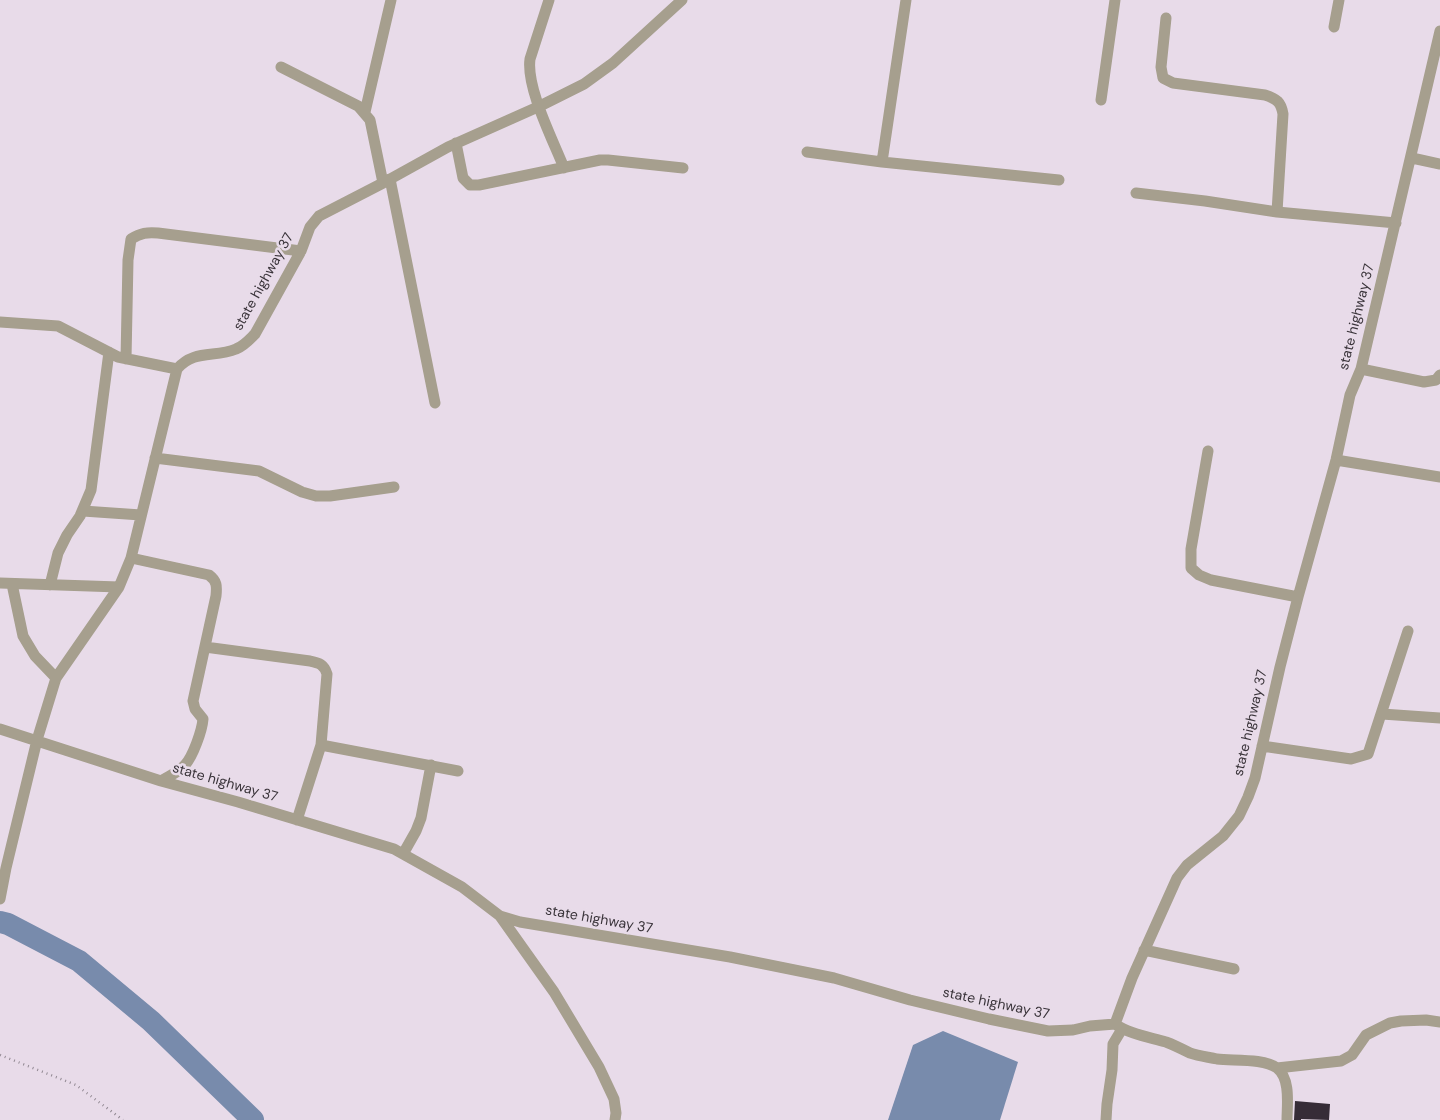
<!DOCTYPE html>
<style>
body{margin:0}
canvas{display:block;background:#e8dbe9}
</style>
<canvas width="1440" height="1120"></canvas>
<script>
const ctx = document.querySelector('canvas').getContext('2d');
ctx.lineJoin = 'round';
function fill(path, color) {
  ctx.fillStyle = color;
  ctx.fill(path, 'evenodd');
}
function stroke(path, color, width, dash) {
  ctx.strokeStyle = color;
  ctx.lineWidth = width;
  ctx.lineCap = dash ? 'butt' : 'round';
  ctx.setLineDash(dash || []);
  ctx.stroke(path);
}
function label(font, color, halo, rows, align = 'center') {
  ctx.font = font + ' "DM Sans",sans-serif';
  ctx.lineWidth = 5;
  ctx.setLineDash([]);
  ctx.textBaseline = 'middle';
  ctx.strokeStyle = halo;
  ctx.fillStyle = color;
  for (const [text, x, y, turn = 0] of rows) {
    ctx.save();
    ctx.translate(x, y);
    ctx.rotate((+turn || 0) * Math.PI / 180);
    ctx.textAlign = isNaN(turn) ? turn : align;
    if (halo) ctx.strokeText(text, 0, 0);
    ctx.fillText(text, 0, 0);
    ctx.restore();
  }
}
const water = new Path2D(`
 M943,1031L1018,1062L1000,1120H888L913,1045Z`);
const river = new Path2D(`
 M0,922L8,924L79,961L151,1021L253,1120`);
const building = new Path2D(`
 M1295,1101L1330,1104L1329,1120L1301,1119V1120H1294Z`);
const path = new Path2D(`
 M0,1055L76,1085L123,1120`);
const minor = new Path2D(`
 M549,0L530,59C526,88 553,140 564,168
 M1166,18L1161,67L1163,78L1173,83L1265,95C1277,99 1281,102 1283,114L1277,212
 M1334,27L1339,0
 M281,67L358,106L370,120L383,183
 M1101,100L1115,0
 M365,112L391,0
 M456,143L463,178L470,185H479L600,160H608L683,168
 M807,152L882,162L1059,180
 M1412,158L1440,164
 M882,162L906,0
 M390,179L435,403
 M1136,193L1205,201L1277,212L1396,223
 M0,322L58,326L118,357L177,369
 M126,359L128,260L131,239C141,233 147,232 158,233L301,251
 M1361,369L1424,382L1436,380L1440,375
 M1208,451L1191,549V568L1199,575L1211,580L1298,597
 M155,458L259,471L302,492L316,496H330L394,487
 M1336,460L1440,477
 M83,511L141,515
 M131,558L209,575C217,581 217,586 216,596L193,701L195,709L203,719C202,731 193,756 185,765C179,772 169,776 161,781
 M0,583L119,587
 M12,584L23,636L35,656L56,678
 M50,585L58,553L67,535L80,516L91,490L109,352
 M205,647L310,661C319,663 324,664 327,674L321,745L297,820
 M1382,714L1440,718
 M0,729L161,781L238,802L394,849L462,887L500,916L520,922L730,957L834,978L910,1000L989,1019L1048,1031L1073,1030L1090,1026L1115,1024L1132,978L1177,878L1187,865L1223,836L1239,816L1248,797L1255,778L1280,667L1298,597L1336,460L1350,395L1361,369L1440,31
 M321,745L458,771
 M1262,746L1351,759L1368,754L1408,631
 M403,854L416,831L421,818L431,765
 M0,899L6,868L37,740L56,678L119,587L131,558L177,369C194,349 215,358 236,349C244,346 249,340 255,334L301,251L310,227L319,216L383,183L448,147L540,106L584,84L613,63L682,0
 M500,916L554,992L599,1067L614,1099L616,1113L615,1120
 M1144,950L1234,969
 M1115,1024C1129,1034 1149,1037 1166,1042C1174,1045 1182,1049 1190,1053C1199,1056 1208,1057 1217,1059C1233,1061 1264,1058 1277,1068C1291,1079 1287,1105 1287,1120
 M1277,1068L1341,1061L1352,1055L1366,1035L1390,1023L1401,1021L1426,1020L1440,1022
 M1106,1120L1107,1104L1112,1070L1113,1044L1122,1029`);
const streetNames = [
 ["state highway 37",264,282,-61],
 ["state highway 37",1357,317,-76],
 ["state highway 37",1251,723,-77],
 ["state highway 37",225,783,16],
 ["state highway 37",599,920,10],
 ["state highway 37",996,1004,12]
];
fill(water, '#788bac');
stroke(river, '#788bac', 22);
fill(building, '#362c37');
stroke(path, '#938a94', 2.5, [1, 4]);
stroke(minor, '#a69f8e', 11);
label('14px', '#3a343a', '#e8dbe9', streetNames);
</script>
